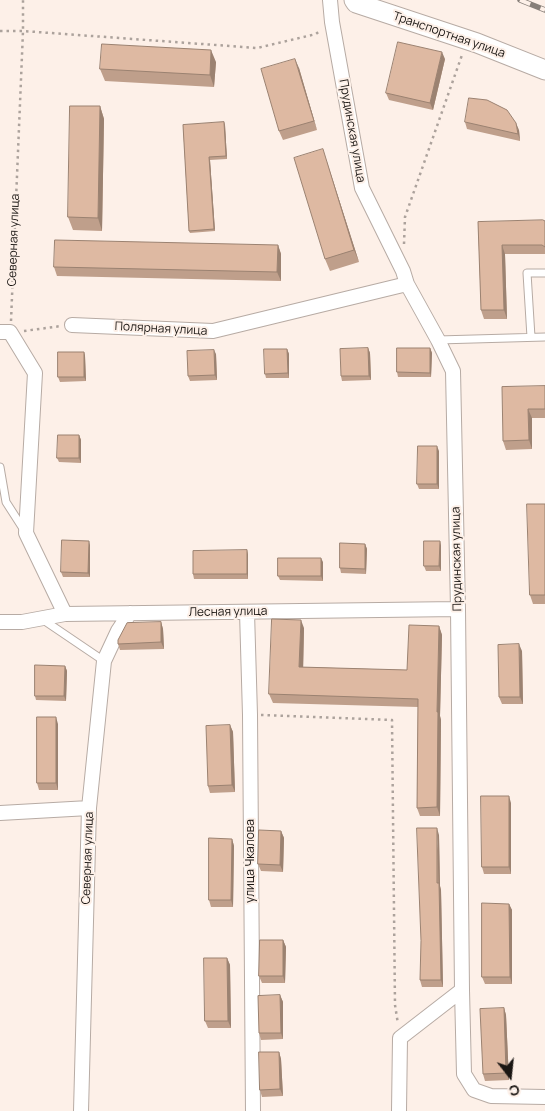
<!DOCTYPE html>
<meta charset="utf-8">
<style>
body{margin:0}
#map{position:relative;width:545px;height:1111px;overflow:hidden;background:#fdf0e8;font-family:Manrope,sans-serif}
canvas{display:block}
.north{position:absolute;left:485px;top:1051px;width:50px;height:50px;-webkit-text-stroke:4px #fdf0e8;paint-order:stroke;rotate:164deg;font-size:14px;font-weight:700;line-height:20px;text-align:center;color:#1a1613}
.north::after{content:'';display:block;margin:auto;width:18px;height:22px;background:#1a1613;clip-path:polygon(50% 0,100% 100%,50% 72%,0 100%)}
</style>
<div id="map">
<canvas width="545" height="1111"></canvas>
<div class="north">С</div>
</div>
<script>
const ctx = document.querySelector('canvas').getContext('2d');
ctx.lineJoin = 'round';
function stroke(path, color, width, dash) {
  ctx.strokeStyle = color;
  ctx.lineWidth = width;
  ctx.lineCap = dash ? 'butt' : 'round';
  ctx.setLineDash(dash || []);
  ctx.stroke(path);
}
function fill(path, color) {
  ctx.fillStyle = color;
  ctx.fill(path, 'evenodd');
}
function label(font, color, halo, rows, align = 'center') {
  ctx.font = font + ' Manrope,sans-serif';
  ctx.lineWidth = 4;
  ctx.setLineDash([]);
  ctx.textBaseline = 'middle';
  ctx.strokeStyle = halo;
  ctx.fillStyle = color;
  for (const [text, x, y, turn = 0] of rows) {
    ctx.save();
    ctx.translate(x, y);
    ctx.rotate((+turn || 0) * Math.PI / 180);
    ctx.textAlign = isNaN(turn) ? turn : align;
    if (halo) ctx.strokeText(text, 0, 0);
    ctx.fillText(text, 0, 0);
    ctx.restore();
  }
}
const path = new Path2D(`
 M0,31H23L257,48L316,34L321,30
 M404,244L405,217L462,55
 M11,321L23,31V0
 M24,331L61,326
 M261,715L392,720L395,1005L398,1024`);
const lane = new Path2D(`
 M531,337L527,273H545
 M438,340L545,337
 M0,467L6,502L24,530
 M42,619L104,661`);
const street = new Path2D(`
 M330,0L332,22L362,188L403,271L407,284L438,340L453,371L458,609L462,990L400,1038L399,1111
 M72,325L213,331L407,284
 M0,332H10L35,373L26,533L65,614
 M247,612L250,715L253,1111
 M0,622H22L65,614L458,609
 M0,813L89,808
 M462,990L464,1074L474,1090L491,1096L545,1097
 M81,1111L89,808L104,661L118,631L130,613`);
const secondary = new Path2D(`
 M354,0L356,3L477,43L545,70`);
const rail = new Path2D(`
 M520,0L545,10`);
const wall = new Path2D(`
 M445,59L433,110L389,100L386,93Z
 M216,62L214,87L105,81L100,69Z
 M299,68L317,130L283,140L279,131Z
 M100,106L104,119L102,231L73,230L68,217Z
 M224,122L225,125L227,159L210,160L215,231L190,233L189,231L183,125Z
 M465,122L519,130L520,141L467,129Z
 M327,162L359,262L330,271L325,259Z
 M545,221V254H505L507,319H484L481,310L478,222Z
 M278,245L281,254V281L57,276L54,267Z
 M368,348L370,353L371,380L342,381L341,376Z
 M430,348L432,353L431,377H398L397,372Z
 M287,349L289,354V378H266L265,374Z
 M84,352L85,356L86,381L60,382L58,377Z
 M216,354L217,380L190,381L188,376Z
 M545,386V418H532V449L506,450L503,441Z
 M79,435L81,440V463L59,462L57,458Z
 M439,451V489H419L417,484Z
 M545,504V604H533L530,595Z
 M440,541L441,546V571H426L424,566Z
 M365,544L367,549L366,574L341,573L340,568Z
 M90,545V577H63L61,572Z
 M247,550L248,555V579H194L193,574Z
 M323,562V581L280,580L278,576Z
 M161,622L163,629L164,649L120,650L118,644Z
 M439,626L442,635L440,716L441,720L440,816H420L417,808L418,707L273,703L269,694L304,628L303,667L407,670Z
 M522,651L523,704H502L499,697Z
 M65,666L67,671L66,701L36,700L35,696Z
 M58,724V790H39L37,783Z
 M230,725L233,732L235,792L210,793L208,786Z
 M511,803V874H484L482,867Z
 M281,831L284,838L283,872L261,871L258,864Z
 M439,835L440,886L441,890L443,987H422L420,980Z
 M232,839L234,846L233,907H211L209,900Z
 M509,904L512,910V984H485L482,977Z
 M283,940L286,947L285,983H262L259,976Z
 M227,958L230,965L231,1028H208L205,1021Z
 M280,995L283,1002V1039L261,1040L259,1033Z
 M504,1008L506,1015L509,1080L485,1081L483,1074Z
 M279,1052L281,1059L283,1096L262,1097L260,1090Z`);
const shadedWall = new Path2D(`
 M211,50L216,62L214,87L210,75Z
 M442,52L445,59L433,110L430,103Z
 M295,59L299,68L317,130L314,121Z
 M100,106L104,119L102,231L98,218Z
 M224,122L225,125L227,159L226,156Z
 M516,123L519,130L520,141L518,134Z
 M323,149L327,162L359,262L354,250Z
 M209,157L210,160L215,231L214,229Z
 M278,245L281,254V281L277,272Z
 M502,245L505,254L507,319L504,310Z
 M368,348L370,353L371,380L369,376Z
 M430,348L432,353L431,377L430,373Z
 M287,349L289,354V378L288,373Z
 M214,350L216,354L217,380L215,375Z
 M84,352L85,356L86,381L84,377Z
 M528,409L532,418V449L529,440Z
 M79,435L81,440V463L79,458Z
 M437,446L439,451V489L437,484Z
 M89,541L90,545V577L88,573Z
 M440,541L441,546V571L439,566Z
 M365,544L367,549L366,574L365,569Z
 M247,550L248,555V579L247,574Z
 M321,558L323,562V581L321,576Z
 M301,620L304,628L303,675L299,667Z
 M161,622L163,629L164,649L161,642Z
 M439,626L442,635L440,716L441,720L440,816L437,807V712Z
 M519,644L522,651L523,704L520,697Z
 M65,666L67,671L66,701L64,696Z
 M56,717L58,724V790L56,783Z
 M230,725L233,732L235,792L232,785Z
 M509,796L511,803V874L509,867Z
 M437,828L439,835L440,886L441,890L443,987L441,980Z
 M281,831L284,838L283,872L280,865Z
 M232,839L234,846L233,907L231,900Z
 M509,904L512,910V984L510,977Z
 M283,940L286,947L285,983L283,976Z
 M227,958L230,965L231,1028L228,1021Z
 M280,995L283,1002V1039L281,1033Z
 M504,1008L506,1015L509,1080L506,1073Z
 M279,1052L281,1059L283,1096L280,1089Z`);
const building = new Path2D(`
 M398,42L442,52L430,103L386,93Z
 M102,44L211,50L210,75L100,69Z
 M295,59L314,121L279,131L261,69Z
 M469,98L487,100L507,110L516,123L518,134L465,122Z
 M70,106H100L98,218L68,217Z
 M224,122L226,156L209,157L214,229L189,231L183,125Z
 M323,149L354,250L325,259L294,158Z
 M543,220L545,221V247L542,245H502L504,310H481L478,222Z
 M55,240L278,245L277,272L54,267Z
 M368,348L369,376H341L340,349Z
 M397,348H430V373L397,372Z
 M264,349H287L288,373L265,374Z
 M214,350L215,375L188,376L187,351Z
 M58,352H84V377H58Z
 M545,386V409H528L529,440L503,441L502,387Z
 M58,435H79V458H57Z
 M418,446H437V484H417Z
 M527,504H545V595H530Z
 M62,540L89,541L88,573L61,572Z
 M424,541H440L439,566H424Z
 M340,543L365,544V569L340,568Z
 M247,550V574H193V551Z
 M278,558H321V576H278Z
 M272,619L301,620L299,667L407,670L409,625L439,626L437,712H438L437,807L417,808L418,699L269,694Z
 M161,622V642L118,644V640L127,623Z
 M519,644L520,697H499L498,645Z
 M35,665L65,666L64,696H35Z
 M37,717H56V783H37Z
 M230,725L232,785L208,786L206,726Z
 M481,796H509V867H482Z
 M417,828H437V883H439L441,980H420L421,941Z
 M259,830L281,831L280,865L258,864Z
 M209,838L232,839L231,900H209Z
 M482,903L509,904L510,977H482Z
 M260,940H283V976H259Z
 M204,958H227L228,1021H205Z
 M280,995L281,1033H259L258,996Z
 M504,1008L506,1073L483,1074L480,1009Z
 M259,1052H279L280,1089L260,1090Z`);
const streetNames = [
 ["Транспортная улица",449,35,19],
 ["Прудинская улица",352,131,80],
 ["Северная улица",14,240,-88],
 ["Полярная улица",161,329,3],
 ["Прудинская улица",457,559,-91],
 ["Лесная улица",228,612,-1],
 ["Северная улица",88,858,-88],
 ["улица Чкалова",251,861,-90]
];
stroke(lane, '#b7aba4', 9);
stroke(street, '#b7aba4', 16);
stroke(secondary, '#b7aba4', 21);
stroke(path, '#aca29c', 2.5, [2.5, 4]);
stroke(lane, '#fff', 7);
stroke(street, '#fff', 14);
stroke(secondary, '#fff', 19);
stroke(rail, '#877f79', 5.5);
stroke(rail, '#fdf0e8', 4, [11]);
fill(wall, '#bf9f8b');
fill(shadedWall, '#9b8271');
fill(building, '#deb9a2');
stroke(building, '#9b8271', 1);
label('12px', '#1a1613', '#fdf0e8', streetNames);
</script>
